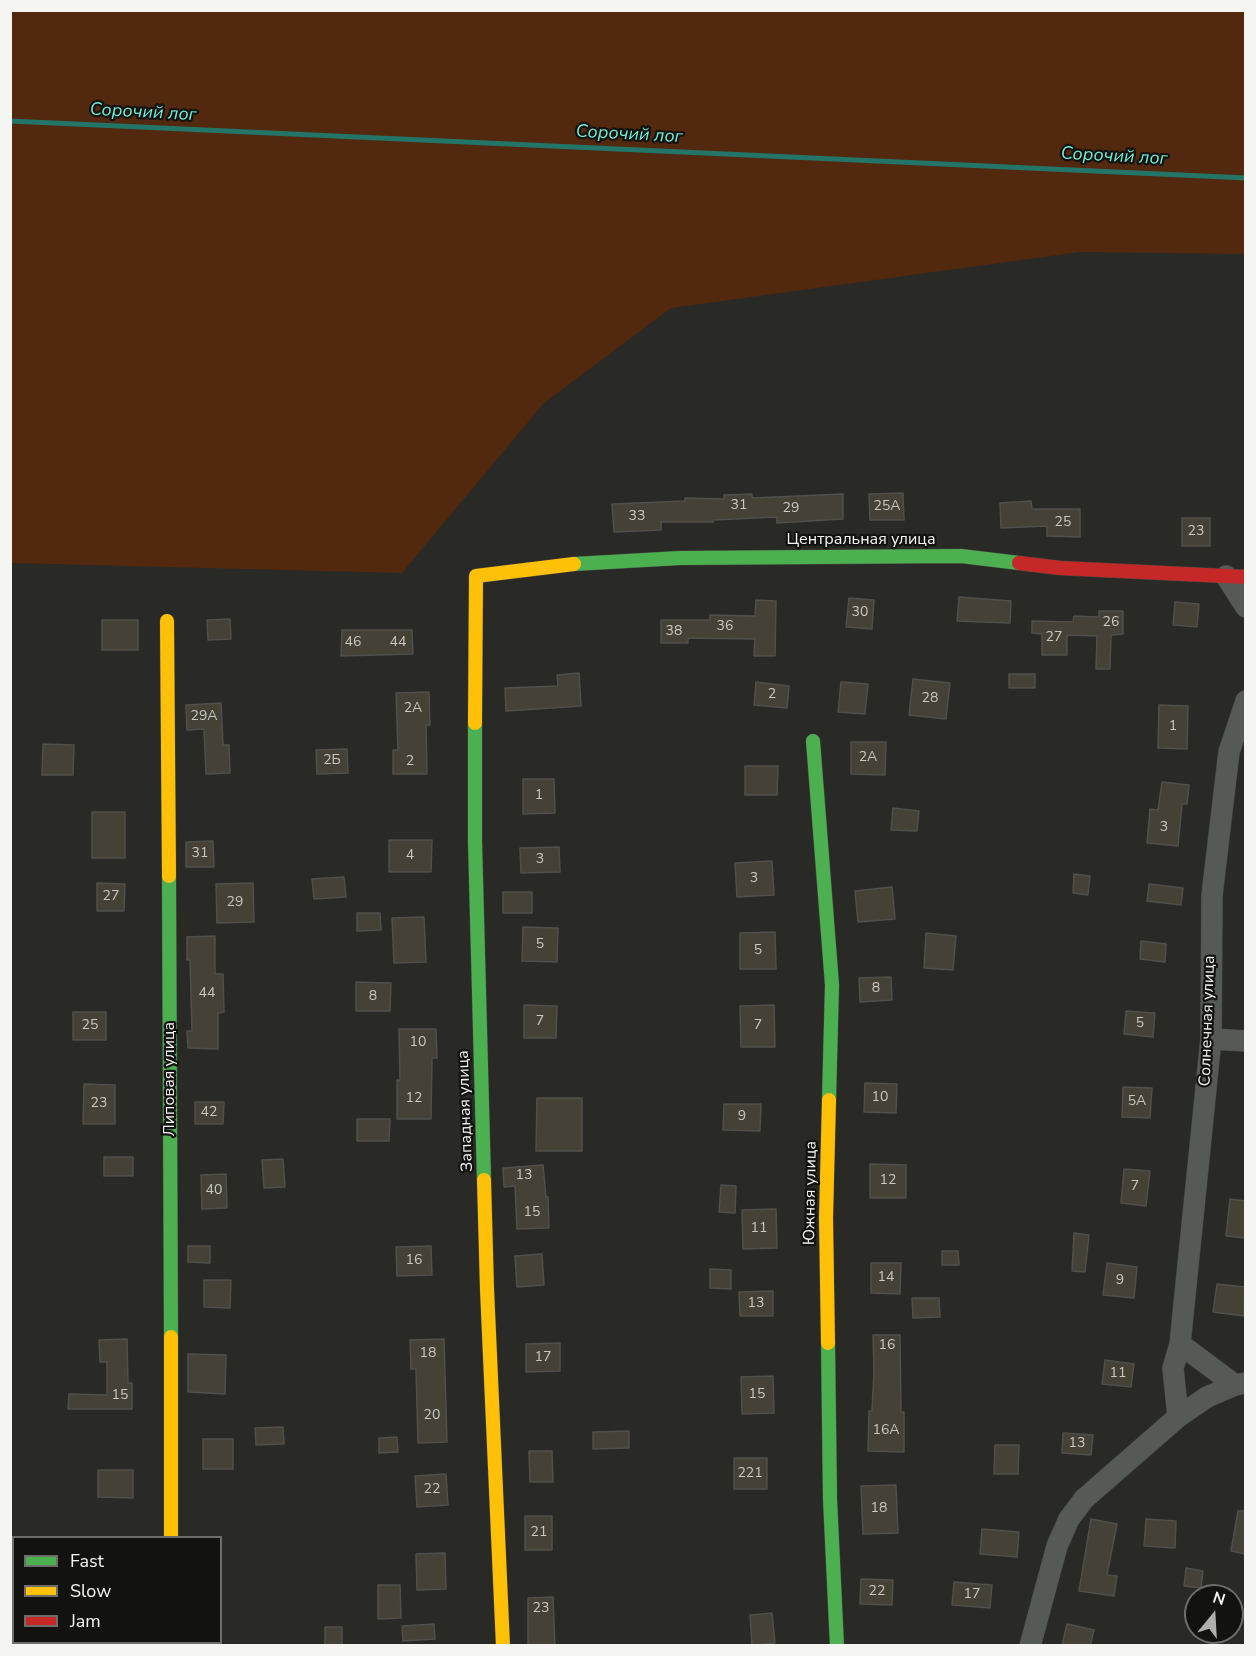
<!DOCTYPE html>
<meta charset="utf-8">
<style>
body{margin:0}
#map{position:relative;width:1256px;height:1656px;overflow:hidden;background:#292a25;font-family:"Nunito Sans",sans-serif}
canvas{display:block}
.frame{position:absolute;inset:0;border:12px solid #f5f5f1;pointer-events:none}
.legend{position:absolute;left:12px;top:1536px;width:210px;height:108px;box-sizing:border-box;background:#121310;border:2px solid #6d6d6a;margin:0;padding:8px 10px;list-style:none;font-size:18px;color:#f5f5f1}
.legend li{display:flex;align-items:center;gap:12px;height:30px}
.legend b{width:30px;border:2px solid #6d6d6a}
.north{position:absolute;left:1184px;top:1584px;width:60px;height:60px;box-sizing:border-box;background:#121310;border:2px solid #6d6d6a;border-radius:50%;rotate:18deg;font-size:16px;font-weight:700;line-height:24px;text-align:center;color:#f5f5f1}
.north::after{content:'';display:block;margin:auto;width:21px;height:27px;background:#aeaeaa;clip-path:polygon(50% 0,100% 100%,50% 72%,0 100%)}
</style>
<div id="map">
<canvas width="1256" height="1656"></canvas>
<div class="frame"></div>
<ul class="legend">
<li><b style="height:8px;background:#4caf50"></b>Fast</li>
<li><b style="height:8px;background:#ffc107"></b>Slow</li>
<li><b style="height:8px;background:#c62828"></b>Jam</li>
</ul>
<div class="north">N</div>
</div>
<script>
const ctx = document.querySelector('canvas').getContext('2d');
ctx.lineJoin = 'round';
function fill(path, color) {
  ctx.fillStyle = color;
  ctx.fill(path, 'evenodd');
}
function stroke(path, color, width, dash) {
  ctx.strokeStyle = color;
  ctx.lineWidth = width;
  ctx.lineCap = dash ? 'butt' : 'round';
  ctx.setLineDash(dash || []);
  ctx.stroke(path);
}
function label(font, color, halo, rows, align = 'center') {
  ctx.font = font + ' "Nunito Sans",sans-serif';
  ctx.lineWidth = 4.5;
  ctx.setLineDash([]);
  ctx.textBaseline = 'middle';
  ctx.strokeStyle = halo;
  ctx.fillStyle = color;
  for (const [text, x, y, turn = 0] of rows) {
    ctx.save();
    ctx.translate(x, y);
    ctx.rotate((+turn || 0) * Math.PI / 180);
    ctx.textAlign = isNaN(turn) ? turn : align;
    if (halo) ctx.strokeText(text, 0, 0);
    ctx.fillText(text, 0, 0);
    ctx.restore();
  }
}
const green = new Path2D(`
 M11,10L1245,11V254L1080,252L671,308L544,403L402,573L11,563Z`);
const stream = new Path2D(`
 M10,121L1246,178`);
const building = new Path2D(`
 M903,493L904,520H870L869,494Z
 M752,494V498L843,494V519L777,523V517L713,520V522H661V530L614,532L612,504L685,501V498L724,499V495Z
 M1031,501L1032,509H1080V537L1047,536V526L1001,528L1000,503Z
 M1182,518H1210V546H1182Z
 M959,597L1011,601L1010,623L957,621Z
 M849,598L874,600L872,629L846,627Z
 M756,600L776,601L775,656H754L755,639L688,638V643H661V620H710V615L755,616Z
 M1175,602L1199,604L1197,627L1173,625Z
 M1099,611H1123V634L1111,635L1110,669H1096L1097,636L1067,635V655H1042V634L1032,633V621L1073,622L1074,616L1099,617Z
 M230,619L231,639L208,640L207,620Z
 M102,620H138V650H102Z
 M342,630H412L413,654L341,656Z
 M579,673L581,706L506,711L505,688L558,686L557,675Z
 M1009,674H1035V688H1009Z
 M913,679L950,683L946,719L909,715Z
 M756,682L789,686L787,708L754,705Z
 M841,682L868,684L865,714L838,712Z
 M429,692L430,725H426L427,774H393V750H398L396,693Z
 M221,703L223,745H229L230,773L206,774L204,729L187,730L186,705Z
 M1159,705L1188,706L1187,749L1158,748Z
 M851,742H886L885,775L851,774Z
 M43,744L74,745L73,775H42Z
 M347,749L348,773L317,774L316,750Z
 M745,766H778L777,795H745Z
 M523,779H554L555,813L523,814Z
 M1162,782L1189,785L1187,804H1182L1178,846L1147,843L1150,809L1158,810Z
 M893,808L919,811L917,831L891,830Z
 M92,812H125V858H92Z
 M389,840H432L431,872H389Z
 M213,841L214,867H186V842Z
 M559,847L560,872L521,873L520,848Z
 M772,861L774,895L737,897L735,863Z
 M1074,874L1090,876L1088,895L1073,893Z
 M344,877L346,897L314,899L312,879Z
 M97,883L125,884L124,911H97Z
 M253,883L254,922L217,923L216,884Z
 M1149,884L1183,888L1181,905L1147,901Z
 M892,887L895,919L858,922L855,891Z
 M503,892H532V913H503Z
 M357,913H380L381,930L357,931Z
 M424,917L426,962L394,963L392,918Z
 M523,927L558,928L557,962L522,961Z
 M775,932L776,969H740V933Z
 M926,933L956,936L953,970L924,968Z
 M215,936V974H223L224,1012L218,1013V1049L188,1048L187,1031H192L190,960H187V937Z
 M1141,941L1166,944L1165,962L1140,959Z
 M891,977L892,1000L860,1002L859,978Z
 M356,982L391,983L390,1011H356Z
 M524,1005L557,1006L556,1038H524Z
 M774,1005L775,1047H741L740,1006Z
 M1126,1011L1155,1013L1153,1037L1124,1034Z
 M73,1012H106V1040H73Z
 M399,1029H436L437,1058H432L431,1119H397V1080H400Z
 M865,1083L897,1084L896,1113L864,1112Z
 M84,1084L115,1085V1124H83Z
 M1123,1087L1152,1088L1150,1118L1122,1117Z
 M537,1098H582V1151H536Z
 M195,1102H224L223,1124H195Z
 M724,1104H761L760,1131L723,1130Z
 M357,1119H390L389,1141H357Z
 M104,1157H133V1176H104Z
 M283,1159L285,1187L264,1188L262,1160Z
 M870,1164L906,1165V1198H870Z
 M543,1165L546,1197H548L549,1228L517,1229L515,1186L504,1187L503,1168Z
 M1124,1169L1150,1171L1146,1206L1121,1203Z
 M226,1174L227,1208L202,1209L201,1175Z
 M721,1185L736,1186L735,1213L719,1212Z
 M1230,1199L1245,1201V1238L1226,1236Z
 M776,1209L777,1248L743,1249L742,1210Z
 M1074,1233L1089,1235L1085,1272L1072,1271Z
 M188,1246H210V1263L188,1262Z
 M431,1246L432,1275L397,1276L396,1247Z
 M942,1251H958L959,1265H942Z
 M542,1254L544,1285L517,1287L515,1256Z
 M871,1263H901L900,1294L871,1293Z
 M1107,1263L1137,1267L1134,1298L1103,1295Z
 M710,1269L731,1270V1289L710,1288Z
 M204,1280H231L230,1308L204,1307Z
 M1217,1284L1245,1287L1244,1316L1213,1312Z
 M773,1291V1316H740L739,1292Z
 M912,1298H939L940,1317L913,1318Z
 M873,1335H900L901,1412H904V1452L868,1451L869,1411H872L874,1370Z
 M127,1339L128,1383H132V1409H68L69,1394L107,1395V1362H100L99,1340Z
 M444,1339L447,1442L418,1443L416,1369H411L410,1340Z
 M560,1343V1371L526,1372V1344Z
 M188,1354L226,1355L225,1394L188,1392Z
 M1105,1360L1134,1364L1131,1387L1102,1384Z
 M773,1376L774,1413L742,1414L741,1377Z
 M283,1427L284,1444L256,1445L255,1428Z
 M629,1431V1448L593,1449V1432Z
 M1063,1433L1093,1435L1091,1455L1062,1453Z
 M397,1437L398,1452L379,1453V1438Z
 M203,1439H233V1469H203Z
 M995,1445H1019L1018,1474H994Z
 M529,1451H552L553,1482H530Z
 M734,1458H767V1489H734Z
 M98,1470H133V1498L98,1497Z
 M446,1474L448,1505L417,1507L415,1476Z
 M896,1485L898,1533L863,1534L861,1486Z
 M1238,1511H1245V1554L1231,1551Z
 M525,1516H552V1550H525Z
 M1091,1519L1117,1524L1107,1575L1117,1576L1114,1596L1079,1591Z
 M1146,1519L1176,1521L1175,1548L1144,1546Z
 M982,1529L1019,1532L1017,1557L980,1554Z
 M445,1553L446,1589L417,1590L416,1554Z
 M1186,1568L1203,1571L1201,1588L1184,1586Z
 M861,1579L893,1580L892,1605L860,1604Z
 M954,1582L992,1585L990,1608L952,1605Z
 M378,1585H400L401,1618L378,1619Z
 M553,1597L555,1646H528V1598Z
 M772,1613L775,1643L752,1645L750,1615Z
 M434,1624L435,1639L403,1641L402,1626Z
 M1067,1624L1094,1630L1090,1646H1062Z
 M325,1627H342V1646H325Z`);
const street = new Path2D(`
 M1226,576L1246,607
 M1211,1039L1246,1041
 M1180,1344L1211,1039L1212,895L1229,752L1246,701
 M1178,1417L1173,1368L1180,1344L1235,1385
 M171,1642V1646
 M1030,1646L1057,1546L1069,1519L1084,1499L1178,1417L1207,1397L1235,1385L1246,1383`);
const fast = new Path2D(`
 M574,564L680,558L961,556L1019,563
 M475,723V841L484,1180
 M813,741L832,985L829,1100
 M169,876L171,1337
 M828,1343L830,1499L837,1646`);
const slow = new Path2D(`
 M167,621L169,876
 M475,723L476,576L574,564
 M484,1180L487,1289L503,1646
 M171,1337V1538
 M828,1343L826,1218L829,1100`);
const jam = new Path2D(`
 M1019,563L1060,568L1246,577`);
const numberNames = [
 ["31",739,506],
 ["25А",887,507],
 ["29",791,509],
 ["33",637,517],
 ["25",1063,523],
 ["23",1196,532],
 ["30",860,613],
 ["26",1111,623],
 ["36",725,627],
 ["38",674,632],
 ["27",1054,638],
 ["46",353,643],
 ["44",398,643],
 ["2",772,695],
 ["28",930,699],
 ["2А",413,709],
 ["29А",204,717],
 ["1",1173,727],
 ["2А",868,758],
 ["2Б",332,761],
 ["2",410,762],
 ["1",539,796],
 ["3",1164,828],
 ["31",200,854],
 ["4",410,856],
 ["3",540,860],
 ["3",754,879],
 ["27",111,897],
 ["29",235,903],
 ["5",540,945],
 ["5",758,951],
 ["8",876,989],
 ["44",207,994],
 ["8",373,997],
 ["7",540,1022],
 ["5",1140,1024],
 ["25",90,1026],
 ["7",758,1026],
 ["10",418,1043],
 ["10",880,1098],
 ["12",414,1099],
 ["5А",1137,1102],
 ["23",99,1104],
 ["42",209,1113],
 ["9",742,1117],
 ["13",524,1176],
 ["12",888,1181],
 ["7",1135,1187],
 ["40",214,1191],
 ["15",532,1213],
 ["11",759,1229],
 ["16",414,1261],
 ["14",886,1278],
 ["9",1120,1281],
 ["13",756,1304],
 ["16",887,1346],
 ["18",428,1354],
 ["17",543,1358],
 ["11",1118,1374],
 ["15",757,1395],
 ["15",120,1396],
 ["20",432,1416],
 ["16А",886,1431],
 ["13",1077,1444],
 ["221",750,1474],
 ["22",432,1490],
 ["18",879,1509],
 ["21",539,1533],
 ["22",877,1592],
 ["17",972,1595],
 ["23",541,1609]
];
const streetNames = [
 ["Центральная улица",861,540],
 ["Солнечная улица",1208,1021,-88],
 ["Липовая улица",170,1079,-90],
 ["Западная улица",466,1111,-92],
 ["Южная улица",811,1193,-89]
];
const waterNames = [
 ["Сорочий лог",143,113,3],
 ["Сорочий лог",629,135,3],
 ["Сорочий лог",1114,157,3]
];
fill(green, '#52280f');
stroke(stream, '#237567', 5);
fill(building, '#454136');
stroke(building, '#4f4f4c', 1.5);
stroke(street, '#454642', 22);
stroke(fast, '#454642', 15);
stroke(slow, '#454642', 15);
stroke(jam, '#454642', 15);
stroke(street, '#555a55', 21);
stroke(fast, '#4caf50', 14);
stroke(slow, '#ffc107', 14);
stroke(jam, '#c62828', 14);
label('14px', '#c9c8c2', null, numberNames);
label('16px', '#f5f5f1', '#121310', streetNames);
label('italic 18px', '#73edd7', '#121310', waterNames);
</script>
